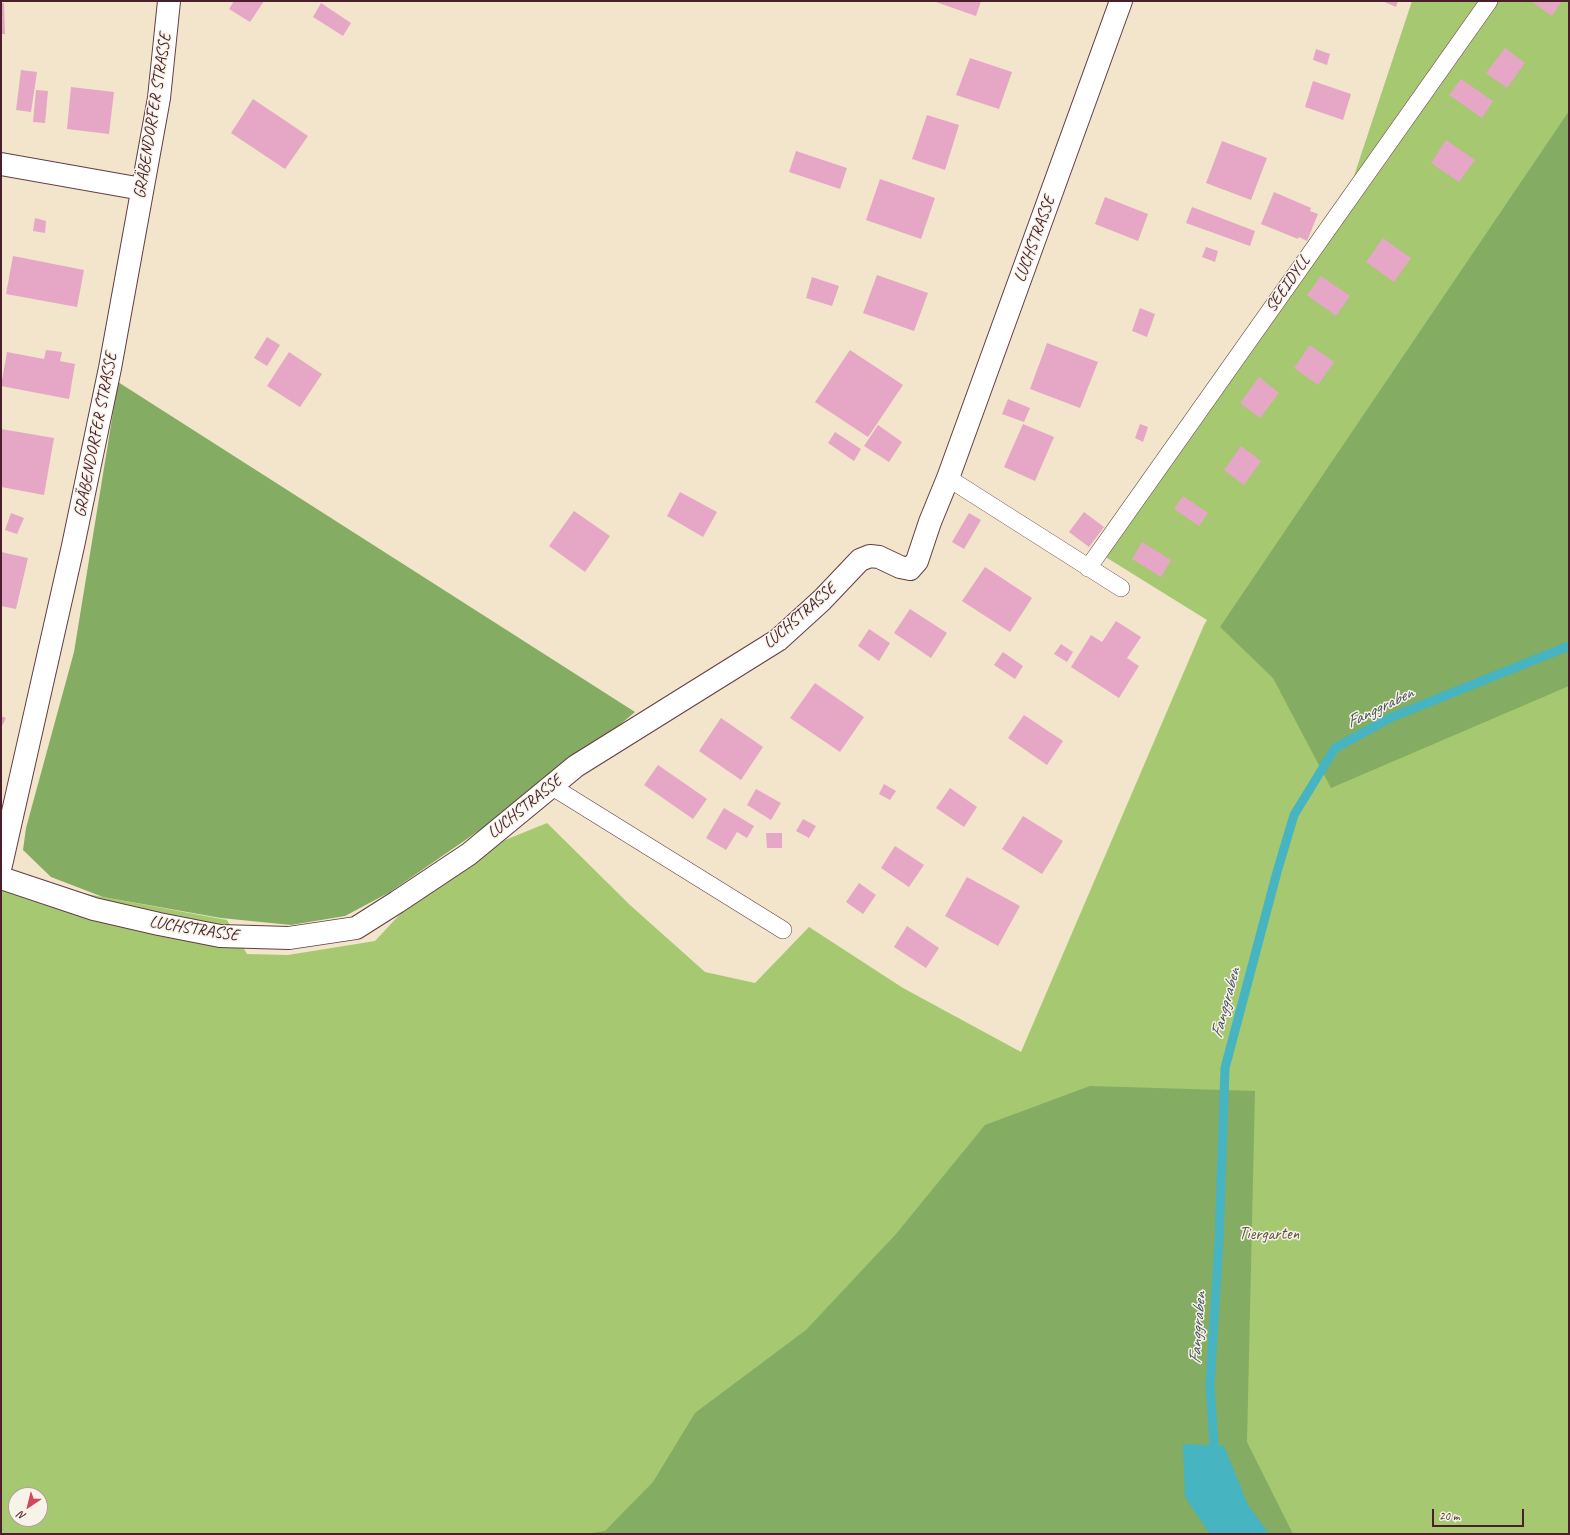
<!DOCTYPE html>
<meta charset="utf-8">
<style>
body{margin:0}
#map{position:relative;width:1570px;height:1535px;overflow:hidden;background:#f2e5cc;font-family:Caveat,sans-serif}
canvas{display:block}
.frame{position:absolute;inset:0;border:2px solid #4a1f2b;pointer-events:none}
.north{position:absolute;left:8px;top:1487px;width:40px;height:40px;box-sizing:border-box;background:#f7f3e8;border:1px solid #b29e9c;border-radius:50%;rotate:215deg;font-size:11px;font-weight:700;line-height:16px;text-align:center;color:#4a1f2b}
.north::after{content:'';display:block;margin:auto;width:14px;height:18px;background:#d1495b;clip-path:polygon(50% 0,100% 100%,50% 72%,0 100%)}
.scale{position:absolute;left:1432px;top:1509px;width:92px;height:18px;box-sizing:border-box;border:2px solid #4a1f2b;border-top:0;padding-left:5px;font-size:12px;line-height:14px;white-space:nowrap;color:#4a1f2b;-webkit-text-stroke:3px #f7f3e8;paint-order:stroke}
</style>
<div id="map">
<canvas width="1570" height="1535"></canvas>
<div class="frame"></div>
<div class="north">N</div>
<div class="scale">20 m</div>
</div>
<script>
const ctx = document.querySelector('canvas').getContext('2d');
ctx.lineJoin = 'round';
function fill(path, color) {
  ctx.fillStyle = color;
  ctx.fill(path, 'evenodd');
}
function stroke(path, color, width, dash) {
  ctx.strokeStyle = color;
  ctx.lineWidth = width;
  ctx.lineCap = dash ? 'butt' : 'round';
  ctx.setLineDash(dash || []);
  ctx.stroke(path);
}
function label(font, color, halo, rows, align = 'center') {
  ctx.font = font + ' Caveat,sans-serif';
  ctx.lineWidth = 3;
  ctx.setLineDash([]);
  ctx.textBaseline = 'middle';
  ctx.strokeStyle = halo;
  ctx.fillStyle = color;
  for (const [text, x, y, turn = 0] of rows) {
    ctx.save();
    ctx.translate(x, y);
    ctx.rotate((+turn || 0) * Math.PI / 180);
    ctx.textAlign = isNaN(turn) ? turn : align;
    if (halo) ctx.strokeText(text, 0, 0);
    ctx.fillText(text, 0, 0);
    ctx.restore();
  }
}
const green = new Path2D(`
 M1412,1H1569V1534H1V878L227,920L247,954L288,955L375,941L404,910L471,866L493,845L547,823L630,905L705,972L755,983L809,927L903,988L1021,1052L1204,625L1207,620L1091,548L1354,176ZM16,1495H40V1519H16Z`);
const forest = new Path2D(`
 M1569,111V686L1331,788L1273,678L1220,627Z
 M118,382L635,712L572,765L464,841L390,892L345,916L291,925L221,918L103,897L51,877L23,850L26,828L74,652Z
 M1090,1086L1255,1091L1247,1442L1293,1534H585L605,1531L653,1482L695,1413L806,1330L896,1234L985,1125Z`);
const water = new Path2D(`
 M1183,1444L1224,1446L1248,1505L1269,1534H1210L1185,1497Z`);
const stream = new Path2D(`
 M1215,1457L1210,1386L1219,1241L1225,1068L1277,872L1294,815L1335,748L1392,717L1569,646`);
const building = new Path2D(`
 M234,1H264L250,22L229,9Z
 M933,1H981L976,16Z
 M1382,1H1398L1396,7Z
 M1531,1H1562L1552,16Z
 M1,3H4L5,34H1Z
 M321,3L351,23L343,36L313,17Z
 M1505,48L1525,63L1507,88L1486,73Z
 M1316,49L1330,54L1327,65L1313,60Z
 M970,58L1012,72L999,109L956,95Z
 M21,70L37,72L31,112L16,110Z
 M1461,79L1493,101L1482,118L1449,95Z
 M1313,81L1351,94L1343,120L1305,107Z
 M71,87L114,92L109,134L67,129Z
 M36,90L48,91L45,123L33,122Z
 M253,99L308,136L285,169L231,133Z
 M927,115L959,125L945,170L912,159Z
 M1446,140L1475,160L1459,182L1431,163Z
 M1222,141L1267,158L1251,200L1206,183Z
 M796,151L847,168L840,189L789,172Z
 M880,179L935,198L921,239L866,220Z
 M1274,192L1311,208L1310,211L1318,214L1307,241L1299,237L1298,239L1261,224Z
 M1105,197L1148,214L1138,241L1095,224Z
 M1192,207L1255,231L1250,246L1186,223Z
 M35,218L46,221L45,233L33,231Z
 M1383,238L1411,258L1394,282L1366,262Z
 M1206,247L1218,251L1215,262L1202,257Z
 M13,256L84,270L77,307L6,294Z
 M877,275L928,293L914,331L863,313Z
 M1321,276L1350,296L1336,316L1307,295Z
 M812,277L839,286L832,306L806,298Z
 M1140,308L1155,314L1147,337L1132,331Z
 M267,337L280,345L267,366L254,358Z
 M1047,343L1098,362L1080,408L1030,389Z
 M1310,345L1334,362L1318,385L1294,368Z
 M46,350L62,352L60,361L75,364L69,399L1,386L7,352L44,359Z
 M850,350L903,385L868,437L815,402Z
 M289,352L322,374L300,407L267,386Z
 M1259,377L1279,393L1260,418L1240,403Z
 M1008,399L1030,408L1024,422L1002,414Z
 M1023,424L1054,437L1035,481L1004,467Z
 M1140,424L1148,427L1143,442L1135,438Z
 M878,425L902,442L889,462L864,446Z
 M1,429L54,438L44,495L1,487Z
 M835,432L861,449L854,461L828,443Z
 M1241,446L1261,461L1244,485L1224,470Z
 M680,492L717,512L703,537L667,516Z
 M1183,496L1208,513L1199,526L1174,509Z
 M574,511L610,536L585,572L549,546Z
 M1084,512L1104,527L1089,547L1069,532Z
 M11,513L24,518L17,534L5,530Z
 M969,513L981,520L964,549L952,542Z
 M1142,542L1171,560L1161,577L1132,559Z
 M1,552L28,558L16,609L1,606Z
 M985,567L1032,598L1010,632L962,601Z
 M910,609L947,633L931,658L894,633Z
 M1116,621L1141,637L1127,658L1139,666L1119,698L1071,667L1091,635L1102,642Z
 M869,629L890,643L879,661L858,646Z
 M1061,644L1073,652L1067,662L1054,654Z
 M1003,652L1023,666L1015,679L994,665Z
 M815,683L864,717L840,752L790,718Z
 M1024,715L1063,741L1047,765L1008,738Z
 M1,716L6,718L1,728Z
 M721,718L763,747L741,780L699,751Z
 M658,765L707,799L693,819L644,785Z
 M884,784L896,791L890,800L879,794Z
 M950,788L977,807L964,827L936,808Z
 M756,789L781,803L771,820L747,805Z
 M724,808L754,826L747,838L737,832L726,850L706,838Z
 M1023,816L1063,841L1042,874L1002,849Z
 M803,819L816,826L809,838L796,831Z
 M766,833H782V848H767Z
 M895,846L924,865L909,887L881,868Z
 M967,877L1020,906L998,946L945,916Z
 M859,883L876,895L863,914L846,902Z
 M907,926L939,948L926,968L894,947Z`);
const lane = new Path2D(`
 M948,478L1121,588
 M1088,568L1489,1
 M551,786L783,930`);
const street = new Path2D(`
 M1,164L142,189
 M1,865L73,546L110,368L159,98L169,1
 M1,878L94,909L159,924L220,936L289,938L356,928L397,902L469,854L576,766L778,640L822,600L860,560L870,556L879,557L900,567L910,569L917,561L930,522L948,478L1121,1`);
const streetNames = [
 ["GRÄBENDORFER STRASSE",153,116,-81],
 ["LUCHSTRASSE",1035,239,-70],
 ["SEEIDYLL",1288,284,-55],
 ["GRÄBENDORFER STRASSE",96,435,-79],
 ["LUCHSTRASSE",800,616,-41],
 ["LUCHSTRASSE",525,807,-39],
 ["LUCHSTRASSE",194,929,9]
];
const parkNames = [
 ["Tiergarten",1269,1235]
];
const waterNames = [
 ["Fanggraben",1380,708,-26],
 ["Fanggraben",1226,1003,-75],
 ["Fanggraben",1198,1328,-86]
];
fill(green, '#a5c871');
fill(forest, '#84ac63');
fill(water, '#46b4c1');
stroke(stream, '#46b4c1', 9);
fill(building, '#e5a7c5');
stroke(lane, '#633d43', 18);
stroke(street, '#633d43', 24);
stroke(lane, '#fff', 17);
stroke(street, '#fff', 22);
label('17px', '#4a1f2b', '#f7f3e8', streetNames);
label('17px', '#655240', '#f7f3e8', parkNames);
label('italic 18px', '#495360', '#f7f3e8', waterNames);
</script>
